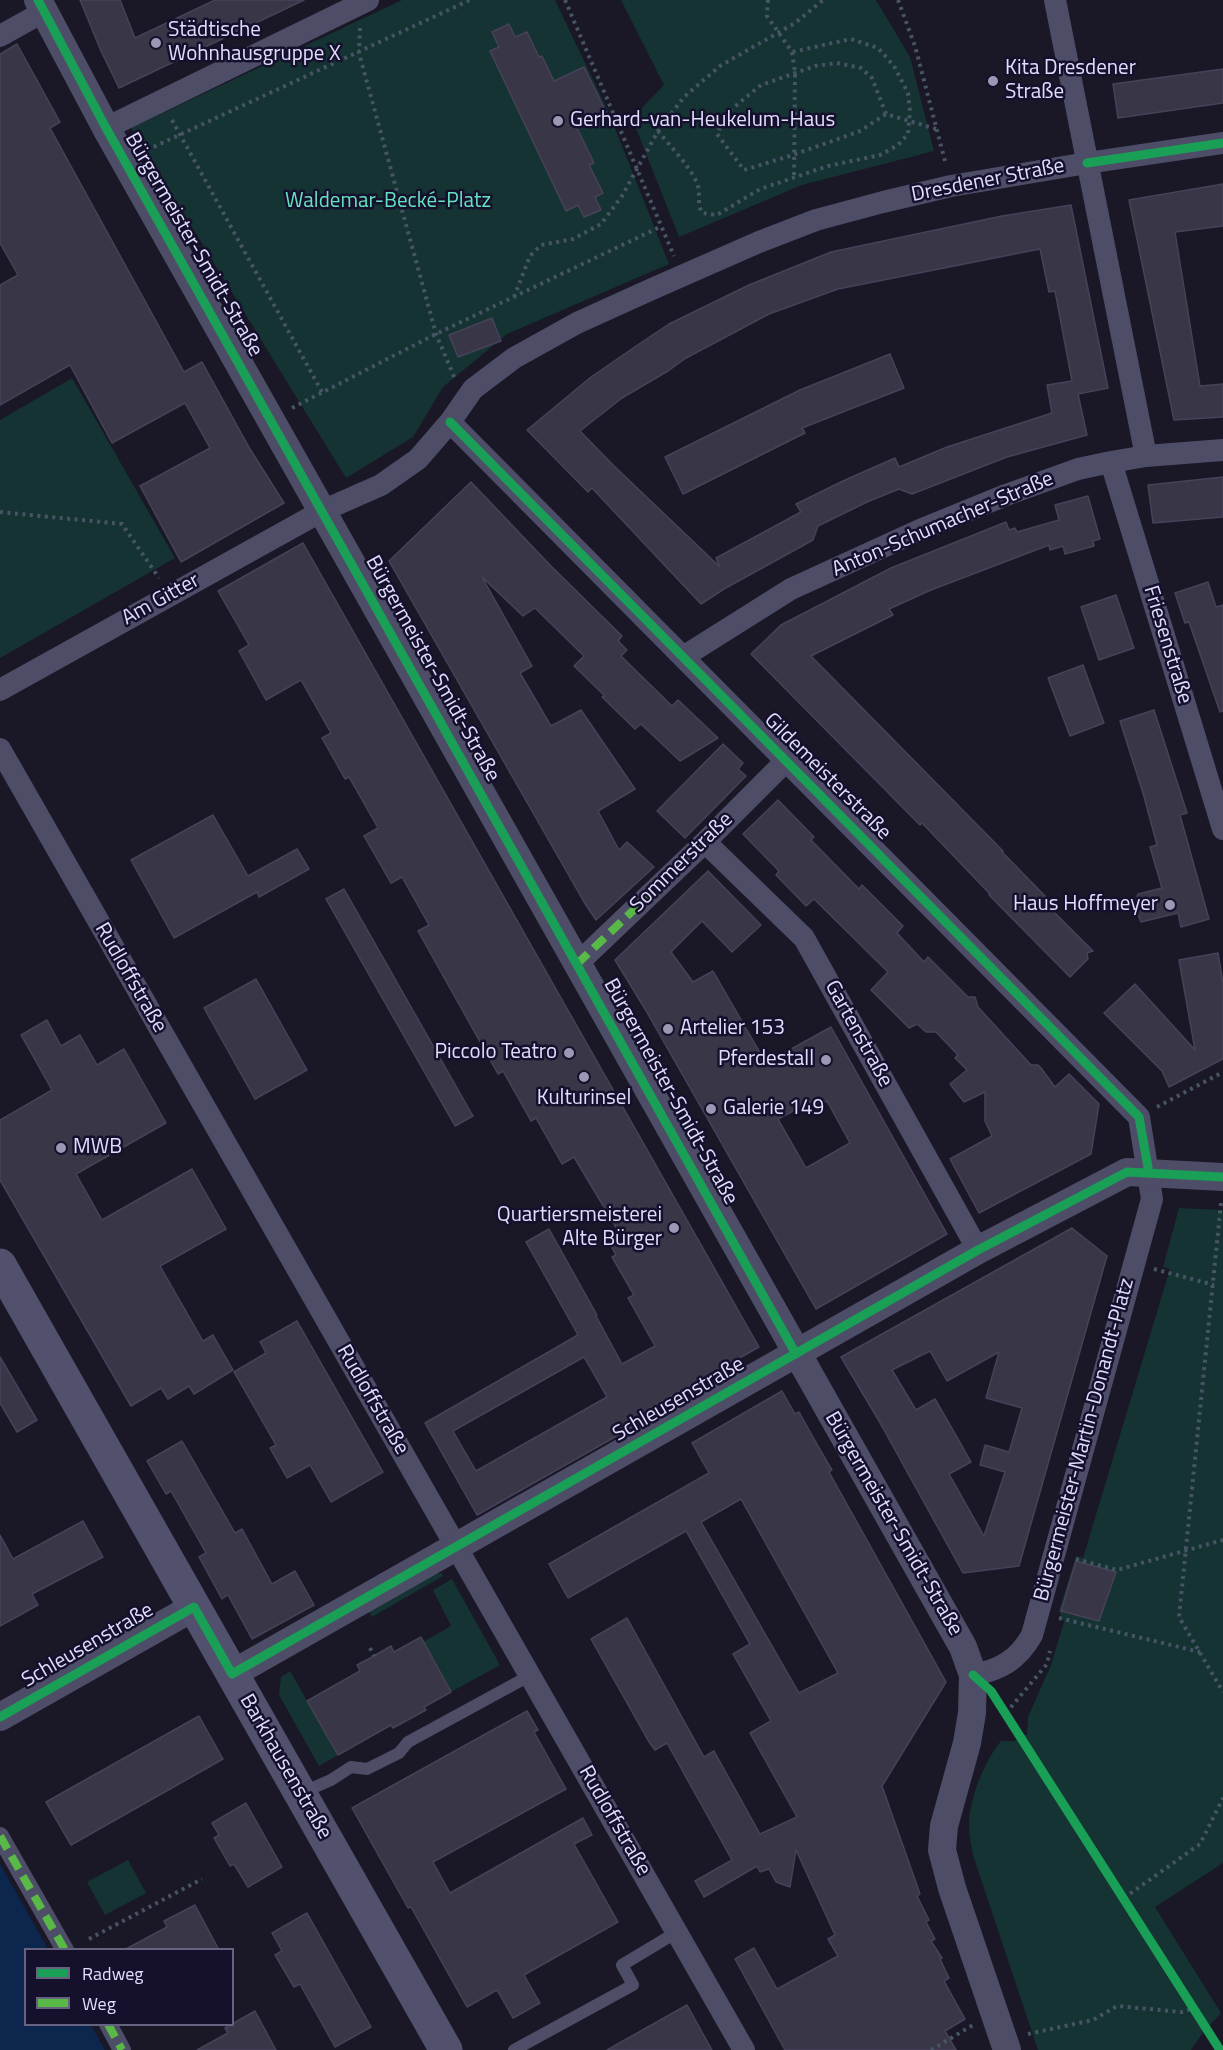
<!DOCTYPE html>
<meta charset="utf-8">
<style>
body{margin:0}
#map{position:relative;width:1223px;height:2050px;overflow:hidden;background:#1a1727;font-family:"Titillium Web",sans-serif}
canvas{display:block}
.legend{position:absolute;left:24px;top:1948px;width:210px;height:78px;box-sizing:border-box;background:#15112d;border:2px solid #666381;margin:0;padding:8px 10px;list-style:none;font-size:18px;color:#e0ddff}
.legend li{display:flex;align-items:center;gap:12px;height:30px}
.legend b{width:30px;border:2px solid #666381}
</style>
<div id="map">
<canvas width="1223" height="2050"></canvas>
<ul class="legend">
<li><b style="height:8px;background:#1a9f57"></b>Radweg</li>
<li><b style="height:8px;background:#58b947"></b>Weg</li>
</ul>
</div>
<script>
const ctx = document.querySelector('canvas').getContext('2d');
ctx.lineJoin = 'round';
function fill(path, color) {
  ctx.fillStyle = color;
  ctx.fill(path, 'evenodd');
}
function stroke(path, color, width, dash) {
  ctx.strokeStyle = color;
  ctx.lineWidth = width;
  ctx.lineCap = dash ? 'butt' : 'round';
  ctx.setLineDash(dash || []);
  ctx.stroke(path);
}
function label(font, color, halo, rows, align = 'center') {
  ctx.font = font + ' "Titillium Web",sans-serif';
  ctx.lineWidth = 5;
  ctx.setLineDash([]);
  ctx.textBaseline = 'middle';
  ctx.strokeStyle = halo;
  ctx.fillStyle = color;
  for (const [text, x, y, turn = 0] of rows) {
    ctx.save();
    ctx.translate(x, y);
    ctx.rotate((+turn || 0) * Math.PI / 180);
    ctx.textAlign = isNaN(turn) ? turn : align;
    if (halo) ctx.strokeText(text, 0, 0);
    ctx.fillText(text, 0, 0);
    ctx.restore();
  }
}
const green = new Path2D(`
 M402,0H555L609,113L669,264L507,334L443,387L413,437L346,478L131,128Z
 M621,0H876L910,57L934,151L802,185L679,237L632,118L664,85Z
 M72,378L175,558L0,658V420Z
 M1179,1208L1223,1210V1863L1155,1907L1221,2013L1202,2034L1191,2050H1038L973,1855C971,1845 969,1836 969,1826C969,1799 984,1762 1001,1741H1015L1027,1734L1028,1717L1051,1665L1064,1622L1059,1611L1076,1556L1083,1558L1170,1269L1163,1267Z
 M441,1573L443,1576L372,1617L369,1611L433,1574Z
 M452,1579L500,1665L451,1692L423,1642L451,1626L433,1590Z
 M290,1671L338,1755L319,1766L279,1695L281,1677Z
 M128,1860L146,1893L105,1915L87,1882Z`);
const water = new Path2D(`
 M0,1864L48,1949L26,1950V2024L91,2025L105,2050H0Z`);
const building = new Path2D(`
 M80,0H120L135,38L215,0H304L119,88L101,51Z
 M509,24L515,37L527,32L539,57L542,56L554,81L584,67L607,114L577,128L594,163L589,165L603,193L595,197L601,210L584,217L578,205L566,211L490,51L499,47L492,32Z
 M17,44L60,122L50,128L184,372L202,362L250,449L284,503L181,562L140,486L210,448L185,403L112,443L70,365L0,405V285L18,275L0,243V54Z
 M1223,69V103L1118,118L1113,84Z
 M1223,184V226L1175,232L1200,386L1223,384V417L1174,420L1129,200Z
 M1071,205L1108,388L1078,394L1087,435L1007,457L912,494L899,489L867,502L818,526L813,540L724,589L701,604L592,488L588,492L527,430L591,377L642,342L669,324L749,285L831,252L1002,216ZM1040,249L1049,292L1055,291L1072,381L1047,385L1052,413L947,447L899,467L895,458L845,480L796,504L801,512L716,558L720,567L613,465L580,431L622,398L668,371L686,358L769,314L838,289Z
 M492,318L501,341L458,357L449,335Z
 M890,354L904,388L802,428L805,433L683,494L665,457L800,390Z
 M1223,477V517L1153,523L1148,485Z
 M471,482L550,565L622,636L618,641L627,650L621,656L672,706L678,700L718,738L680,761L641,724L635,729L602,697L605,696L574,666L584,656L535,608L523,616L482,577L532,666L520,673L551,726L581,710L635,789L598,811L619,850L627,842L654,867L596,920L584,902L389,561Z
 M1088,496L1100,539L1093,541L1094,546L1065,554L1063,546L1050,550L1049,545L931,590L889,609L893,615L811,656L1003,851L1002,852L1047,898L1043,901L1093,951L1087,953L1088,959L1070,977L989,895L990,894L922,823L920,825L751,654L781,625L891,568L1006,522L1009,530L1015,528L1017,532L1059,520L1055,505Z
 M303,543L759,1347L648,1409L652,1416L477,1515L425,1423L578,1335L526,1242L549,1229L597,1315L596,1316L622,1364L655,1346L628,1298L634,1295L612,1257L616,1255L611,1246L623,1239L574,1157L562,1164L536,1118L531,1121L503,1071L498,1074L418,931L429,925L402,877L391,883L364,836L378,828L349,777L345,779L322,738L331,733L301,680L266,700L239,651L249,645L218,591ZM584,1357L607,1397L476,1471L453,1431Z
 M1208,582L1216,607L1223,605V711L1220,712L1189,622L1185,623L1175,593Z
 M1116,595L1134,648L1099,660L1081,607Z
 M1083,665L1104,723L1070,736L1048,678Z
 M1154,710L1187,813L1180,815L1209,919L1181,927L1178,913L1141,922L1134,906L1138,894L1162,888L1150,847L1157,845L1143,793L1120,721Z
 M723,744L743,763L738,769L746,776L685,838L657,811Z
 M778,800L814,837L811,840L859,889L862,885L903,926L897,933L924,962L928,957L968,997H975L978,1007L1031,1065H1038L1041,1068L1055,1087L1069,1074L1099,1104L1091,1154L979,1213L950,1159L992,1136L985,1121V1092L964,1102L950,1084L967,1070L955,1058L958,1055L936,1032H926L917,1024L909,1028L871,990L888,972L814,899L806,906L776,875L779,871L743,834Z
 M213,815L248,876L297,849L309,869L259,897L257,892L174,938L131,860Z
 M708,871L761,925L732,952L702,921L671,952L693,982L713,971L766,1063L831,1027L947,1234L816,1309L645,1009L615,960ZM812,1101L816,1108L827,1101L850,1143L806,1168L778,1119Z
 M344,889L473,1116L455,1126L326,899Z
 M1218,953L1223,983V1059L1169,1087L1162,1071L1104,1013L1135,984L1195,1050L1179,960Z
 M256,979L307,1070L255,1099L204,1008Z
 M47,1020L61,1046L80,1035L97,1065L124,1049L166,1123L76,1174L102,1220L192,1169L226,1229L160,1266L203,1341L213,1335L233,1370L194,1394L189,1386L168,1399L161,1388L131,1406L0,1180V1120L52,1090L21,1035Z
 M1072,1228L1107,1256L1019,1566L963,1573L879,1421L841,1357ZM930,1351L947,1381L999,1352L986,1398L1022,1408L1009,1452L985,1445L980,1465L1005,1472L984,1536L949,1474L971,1462L957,1437L935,1399L916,1410L892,1370Z
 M297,1321L383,1472L331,1502L310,1465L287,1478L270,1448L276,1445L234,1372L266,1353L260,1342Z
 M0,1357L37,1420L17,1432L0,1403Z
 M782,1391L795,1414L799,1412L818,1446L832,1470L829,1472L946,1682L882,1786L920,1894L917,1896L929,1920L926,1922L935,1939L931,1941L942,1958L940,1959L949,1978L944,1981L965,2019L945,2031L956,2050H785L735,1959L754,1948L777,1989L838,1956L828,1939L835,1935L796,1850L790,1887L776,1882L769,1869L760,1872L757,1866L704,1897L695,1881L732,1860L667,1743L655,1750L649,1742L591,1639L627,1618L704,1757L714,1751L760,1834L797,1817L750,1733L771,1721L733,1654L750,1644L686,1531L568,1598L549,1564L709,1473L692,1443ZM741,1499L838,1673L799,1693L701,1522Z
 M182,1441L235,1533L242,1529L272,1584L295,1571L314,1605L252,1639L228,1595L222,1599L199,1557L206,1553L171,1491L166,1494L147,1461Z
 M83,1521L103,1557L32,1594L38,1605L0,1626V1535L13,1559Z
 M1076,1561L1116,1572L1099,1621L1061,1611Z
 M421,1637L451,1692L424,1707L426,1710L393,1728L391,1725L338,1755L307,1701L360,1671L357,1665L374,1656L391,1646L394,1652Z
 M527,1711L538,1730L534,1732L566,1789L433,1862L450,1893L583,1818L592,1835L574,1844L618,1922L524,1975L540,2003L513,2018L497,1990L467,2007L411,1907L408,1908L352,1808Z
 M199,1716L223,1759L71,1845L46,1802Z
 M246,1803L282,1867L248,1887L234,1864L230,1866L214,1838L219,1835L212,1823Z
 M195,1905L219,1950H124L167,1927L164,1921Z
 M307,1913L371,2027L335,2047L300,1984L294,1987L275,1955L282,1951L272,1933Z
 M687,2005L712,2050H607Z
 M255,2011L276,2050H197L228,2033L225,2028Z`);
const path = new Path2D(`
 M565,0L674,256
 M768,0L767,16L792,52L795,72L794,178
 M898,0L915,46L946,165
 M360,28L359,53L436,334L455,379
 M886,114L872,78L861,68L837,63L815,66L761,85L727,113L717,134L744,170L793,155L860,131L886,114L936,129
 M172,120L322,392
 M658,131C669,145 688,164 696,181C702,193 696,201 702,213L717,215L760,189L828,166L880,155L898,145L908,134L910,111L908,93L894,66L878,48L851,39L792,52
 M147,150L470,0
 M514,297L530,256L541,245L573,239L601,224L622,196L658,131L684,97L720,66L795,23L823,0
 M292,408L436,334L662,226
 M0,512L122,524L159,578
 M1157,1107L1223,1072
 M1221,1203L1179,1617L1223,1692
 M1154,1269L1214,1285
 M1076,1559L1117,1570L1223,1540
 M1059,1618L1200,1652
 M370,1648L374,1656
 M1006,1713L1047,1664L1050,1651
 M1124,1898L1200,1844L1223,1798
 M89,1939L202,1879
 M1028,2034L1093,2020L1117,2006L1182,2012L1194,2008
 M931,2050L973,2025`);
const service = new Path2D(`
 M301,1793L331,1780L351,1767L367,1769L399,1753L408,1742L531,1675
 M514,2050L633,1985L622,1965L677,1932`);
const pedestrian = new Path2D(`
 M0,1836L65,1950
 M108,2024L122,2050`);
const minor = new Path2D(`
 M1055,0L1146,456
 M0,36L43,12
 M106,128L368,0
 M450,422L1139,1117L1152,1199L1032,1635C1018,1660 1000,1670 973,1675
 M1111,462L1223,829
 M683,657L791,589L920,530L1006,495L1078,469L1111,462L1146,456L1223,450
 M0,690L322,511L381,485L418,459L450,422L473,389L514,358L577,323L652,289L759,242L816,220L883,202L951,186L1087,163L1223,143
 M0,749C246,1184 497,1616 744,2050
 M705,842L804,938L978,1250
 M577,964L705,842L786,761`);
const tertiary = new Path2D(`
 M38,0L106,128L963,1647L973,1675L972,1713L967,1743L944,1826L942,1850L952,1888L1007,2050
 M232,1674L978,1250L1127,1172L1223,1177
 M0,1717L194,1607`);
const secondary = new Path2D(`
 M0,1265L446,2050`);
const quiet = new Path2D(`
 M577,964L705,842
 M0,1836L65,1950
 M108,2024L122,2050`);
const cycleway = new Path2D(`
 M38,0L106,128L796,1354
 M1087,163L1223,143
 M450,422L1139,1117L1149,1173
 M973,1675L991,1691L1220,2050
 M0,1717L194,1607L232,1674L978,1250L1127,1172L1223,1177`);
const markers = [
 [156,43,6,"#9b98b3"],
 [993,81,6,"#9b98b3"],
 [558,121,6,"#9b98b3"],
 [1170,905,6,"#9b98b3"],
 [668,1029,6,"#9b98b3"],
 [569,1053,6,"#9b98b3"],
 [826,1060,6,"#9b98b3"],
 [584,1077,6,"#9b98b3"],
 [711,1109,6,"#9b98b3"],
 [61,1148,6,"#9b98b3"],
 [674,1228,6,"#9b98b3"]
];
const poiNames = [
 ["Städtische",168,31],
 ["Wohnhausgruppe X",168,55],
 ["Kita Dresdener",1005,69],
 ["Straße",1005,93],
 ["Gerhard-van-Heukelum-Haus",570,121],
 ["Haus Hoffmeyer",1158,905,"right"],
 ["Artelier 153",680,1029],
 ["Piccolo Teatro",557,1053,"right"],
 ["Pferdestall",814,1060,"right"],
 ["Kulturinsel",584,1099,"center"],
 ["Galerie 149",723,1109],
 ["MWB",73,1148],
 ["Quartiersmeisterei",662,1216,"right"],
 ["Alte Bürger",662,1240,"right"]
];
const streetNames = [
 ["Dresdener Straße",988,181,-11],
 ["Bürgermeister-Smidt-Straße",193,245,60],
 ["Anton-Schumacher-Straße",943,525,-23],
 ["Am Gitter",161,600,-29],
 ["Friesenstraße",1167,645,73],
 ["Bürgermeister-Smidt-Straße",432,669,61],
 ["Gildemeisterstraße",827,777,45],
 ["Sommerstraße",682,863,-44],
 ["Rudloffstraße",130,978,60],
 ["Gartenstraße",858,1034,61],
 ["Bürgermeister-Smidt-Straße",670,1092,61],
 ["Rudloffstraße",372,1400,60],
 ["Schleusenstraße",679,1400,-30],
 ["Bürgermeister-Martin-Donandt-Platz",1085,1440,-75],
 ["Bürgermeister-Smidt-Straße",893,1524,60],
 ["Schleusenstraße",88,1646,-30],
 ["Barkhausenstraße",285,1767,60],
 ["Rudloffstraße",614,1821,60]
];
const parkNames = [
 ["Waldemar-Becké-Platz",388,202]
];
fill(green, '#153333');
fill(water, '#0d264d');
fill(building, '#393648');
stroke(building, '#474259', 1.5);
stroke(path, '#475464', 4, [3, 4.5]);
stroke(service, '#4d4d67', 12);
stroke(pedestrian, '#4d4d67', 18);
stroke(minor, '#4d4d67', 22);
stroke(tertiary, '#4d4d67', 28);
stroke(secondary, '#51506d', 33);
stroke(quiet, '#58b947', 8, [15, 8]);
stroke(cycleway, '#1a9f57', 9);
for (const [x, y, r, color] of markers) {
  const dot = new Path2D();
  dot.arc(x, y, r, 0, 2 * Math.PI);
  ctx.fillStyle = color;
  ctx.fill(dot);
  stroke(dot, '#15112d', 2);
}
label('21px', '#e0ddff', '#15112d', poiNames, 'left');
label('21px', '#e0ddff', '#15112d', streetNames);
label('21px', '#65e3c1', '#15112d', parkNames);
</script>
